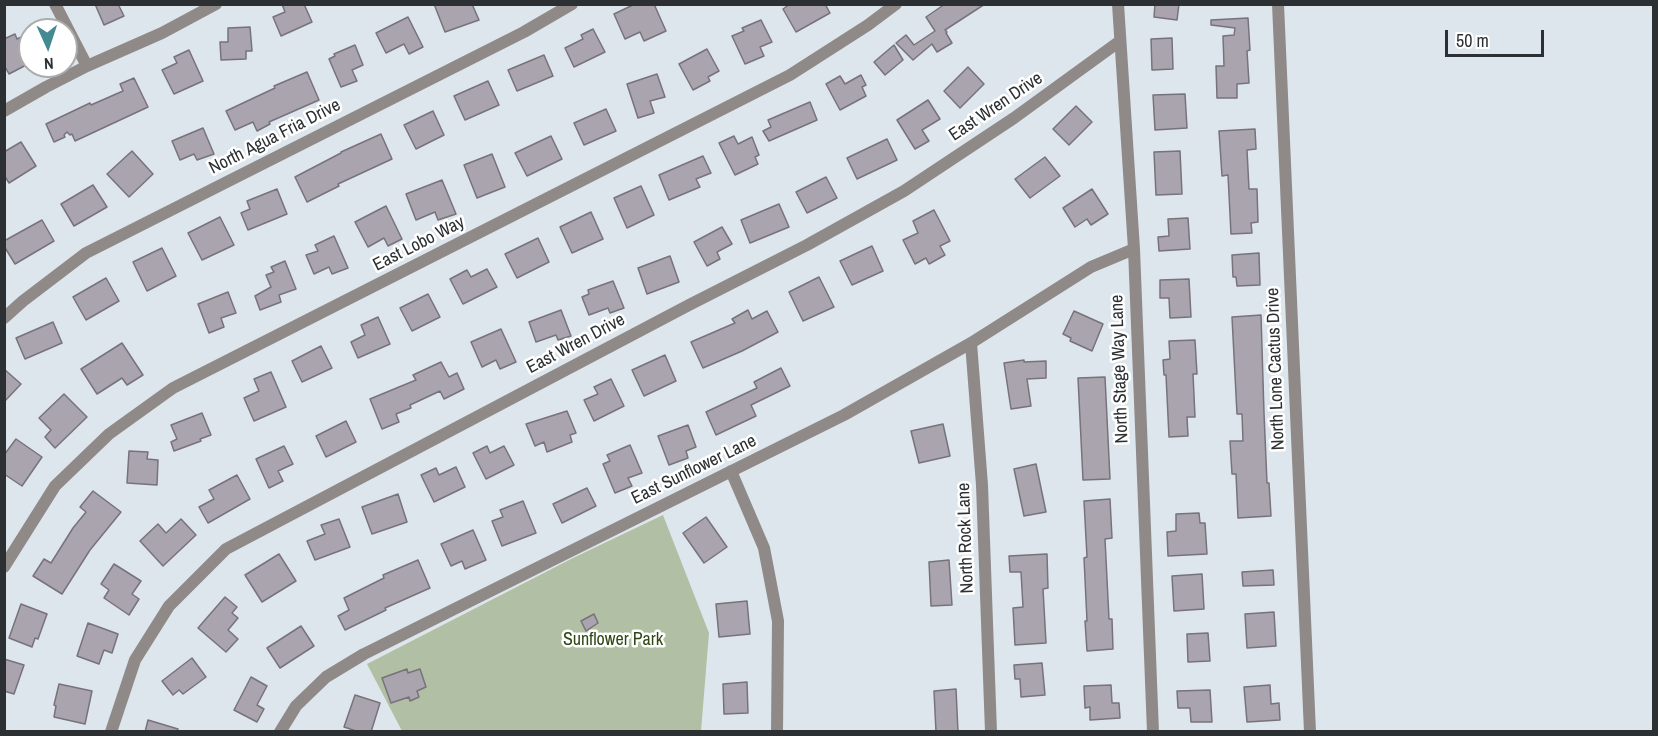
<!DOCTYPE html>
<style>
body{margin:0}
#map{position:relative;width:1658px;height:736px;overflow:hidden;background:#dde6ec;font-family:"Archivo Narrow",sans-serif}
canvas{display:block}
.frame{position:absolute;inset:0;border:6px solid #2c3032;pointer-events:none}
.north{position:absolute;left:18px;top:18px;width:60px;height:60px;box-sizing:border-box;background:#fff;border:2px solid #abacad;border-radius:50%;rotate:177deg;font-size:16px;font-weight:700;line-height:24px;text-align:center;color:#2c3032}
.north::after{content:'';display:block;margin:auto;width:21px;height:27px;background:#438a93;clip-path:polygon(50% 0,100% 100%,50% 72%,0 100%)}
.scale{position:absolute;left:1445px;top:30px;width:99px;height:27px;box-sizing:border-box;border:3px solid #2c3032;border-top:0;padding-left:8px;font-size:18px;line-height:21px;white-space:nowrap;color:#2c3032;-webkit-text-stroke:4px #fff;paint-order:stroke}
</style>
<div id="map">
<canvas width="1658" height="736"></canvas>
<div class="frame"></div>
<div class="north">N</div>
<div class="scale">50 m</div>
</div>
<script>
const ctx = document.querySelector('canvas').getContext('2d');
ctx.lineJoin = 'round';
function fill(path, color) {
  ctx.fillStyle = color;
  ctx.fill(path, 'evenodd');
}
function stroke(path, color, width, dash) {
  ctx.strokeStyle = color;
  ctx.lineWidth = width;
  ctx.lineCap = dash ? 'butt' : 'round';
  ctx.setLineDash(dash || []);
  ctx.stroke(path);
}
function label(font, color, halo, rows, align = 'center') {
  ctx.font = font + ' "Archivo Narrow",sans-serif';
  ctx.lineWidth = 5;
  ctx.setLineDash([]);
  ctx.textBaseline = 'middle';
  ctx.strokeStyle = halo;
  ctx.fillStyle = color;
  for (const [text, x, y, turn = 0] of rows) {
    ctx.save();
    ctx.translate(x, y);
    ctx.rotate((+turn || 0) * Math.PI / 180);
    ctx.textAlign = isNaN(turn) ? turn : align;
    if (halo) ctx.strokeText(text, 0, 0);
    ctx.fillText(text, 0, 0);
    ctx.restore();
  }
}
const green = new Path2D(`
 M663,515L709,633L701,731H402L367,664L573,558Z`);
const building = new Path2D(`
 M95,4H118L124,16L104,25Z
 M282,4H304L312,22L281,36L273,17L285,12Z
 M434,4H472L479,20L445,32Z
 M635,4H654L666,31L644,41L640,32L625,39L614,14Z
 M790,4H825L830,13L796,32L783,9Z
 M945,4H985L945,30L947,32L946,33L952,43L937,52L932,44L913,60L896,43L906,35L914,45L935,31L926,17Z
 M1155,4H1179L1177,20L1154,17Z
 M408,17L423,47L409,54L404,44L386,53L376,33Z
 M1248,18L1250,50L1247,51L1249,83L1237,84V98H1217L1216,66H1224L1223,36L1234,35L1235,28L1211,25V20Z
 M761,20L772,42L760,47L764,56L745,64L732,36L744,31L742,28Z
 M250,27L252,51H246V59L221,60L220,42H228V28Z
 M593,29L605,52L574,67L565,48L583,39L581,35Z
 M30,33V63L9,74L4,65V39L15,34L17,39Z
 M1172,38L1173,69L1152,70L1151,39Z
 M355,45L363,65L352,70L357,81L341,87L329,59L335,56L334,54Z
 M894,45L903,60L885,75L874,62Z
 M707,49L719,71L708,77L710,81L693,90L679,64Z
 M189,50L203,81L174,94L162,70L177,63L174,57Z
 M544,55L553,76L517,91L508,70Z
 M968,67L984,84L960,108L944,91Z
 M307,72L319,100L269,122L270,124L257,131L253,122L235,130L226,111L275,88L274,86Z
 M657,74L665,97L650,101L654,113L638,118L627,84Z
 M861,75L866,85L862,87L866,96L840,110L826,84L840,76L845,84Z
 M134,78L148,107L75,141L72,134L70,135L67,132L64,135L65,137L54,142L46,124L90,103L91,105L123,91L120,84Z
 M488,81L499,105L465,120L454,96Z
 M1185,94L1187,128L1155,130L1153,95Z
 M928,100L940,119L922,130L929,141L915,149L897,120Z
 M810,102L817,120L769,141L763,131L771,127L768,120Z
 M1076,106L1092,122L1069,145L1053,129Z
 M606,109L616,131L584,145L574,123Z
 M433,111L444,135L416,149L404,125Z
 M203,128L214,154L197,160L194,154L180,160L172,141Z
 M1255,129L1256,149L1247,150L1249,189H1257L1258,222L1251,223L1252,233L1231,234L1228,175L1222,176L1219,131Z
 M381,134L392,159L338,184L339,186L307,202L295,177L341,153V152Z
 M551,136L562,159L527,176L515,153Z
 M734,136L738,144L752,137L759,155L755,157L758,164L735,175L719,143Z
 M887,139L897,160L857,179L847,158Z
 M21,142L36,166L9,183L4,175V152Z
 M132,151L153,174L129,197L107,174Z
 M1180,151L1182,194L1156,195L1154,152Z
 M492,154L505,187L477,198L464,165Z
 M703,156L711,173L696,179L700,187L669,200L659,175Z
 M1045,157L1060,176L1030,198L1015,179Z
 M826,177L837,198L807,213L796,192Z
 M442,180L456,214L438,220L435,212L416,220L406,194Z
 M93,185L107,207L74,226L61,204Z
 M641,186L654,215L627,228L614,198Z
 M277,189L287,214L248,230L241,213L250,209L247,201Z
 M1092,189L1108,214L1091,225L1087,219L1075,227L1063,208Z
 M779,204L789,227L750,243L741,220Z
 M386,206L402,239L388,246L384,238L368,247L355,222Z
 M934,210L950,241L940,246L945,255L929,264L926,258L915,264L903,240L918,233L913,221Z
 M591,212L603,239L572,253L560,227Z
 M220,217L234,245L202,260L188,233Z
 M1188,218L1190,249L1159,251L1158,237L1169,236L1168,219Z
 M42,220L54,241L15,264L4,246V241Z
 M722,227L732,244L717,252L720,259L707,266L694,242Z
 M334,236L348,268L332,274L329,267L314,274L306,255L318,251L315,245Z
 M538,238L549,262L517,278L505,254Z
 M872,246L883,271L852,285L840,261Z
 M162,248L176,276L147,291L133,262Z
 M1259,253L1260,285L1237,286L1236,277H1233L1232,255Z
 M670,256L679,282L647,294L638,268Z
 M285,261L296,289L279,295L281,302L260,310L255,296L271,287L266,275L274,272L271,267Z
 M487,269L497,287L463,304L450,279L467,270L471,277Z
 M819,277L834,307L803,321L789,292Z
 M106,278L119,301L86,320L73,297Z
 M1189,279L1191,317L1170,318L1169,298H1160V280Z
 M613,281L624,308L610,313L608,308L589,315L582,297L589,294L588,290Z
 M228,292L236,313L221,318L224,327L209,333L198,304Z
 M428,294L440,317L412,331L400,308Z
 M561,310L571,336L558,340L556,335L536,342L529,322Z
 M748,310L752,319L767,311L778,332L742,351L703,368L691,342L735,323L732,319Z
 M1074,311L1103,324L1092,351L1070,341L1071,338L1063,334Z
 M1261,315L1264,413L1267,483H1269L1271,516L1238,518L1236,474H1232L1230,441H1243L1242,414H1237L1232,317Z
 M378,317L390,344L358,358L351,342L365,335L361,325Z
 M53,322L62,343L25,359L16,338Z
 M501,329L516,362L500,369L496,360L482,367L471,342Z
 M1195,340L1197,374H1193L1195,417H1187L1188,436L1169,437L1166,375H1164L1163,360L1170,359L1169,341Z
 M122,343L143,375L127,385L122,378L97,394L81,369Z
 M321,346L332,368L302,382L292,361Z
 M665,355L676,381L644,396L632,370Z
 M1024,360V362L1046,361V378L1027,379L1031,406L1011,409L1004,363Z
 M441,362L449,377L457,373L464,389L444,399L440,391L410,405L411,408L396,414L399,422L382,429L370,399L416,380L413,375Z
 M781,368L790,386L751,405L756,416L716,435L706,412L757,388L754,382Z
 M4,369L21,384L4,402Z
 M271,372L286,407L254,421L244,398L259,391L254,379Z
 M1105,377L1110,479L1083,480L1078,378Z
 M611,379L624,406L594,421L584,400L598,394L594,387Z
 M64,394L87,417L55,448L45,437L51,430L39,418Z
 M567,411L576,433L570,435L572,442L547,452L544,442L535,446L526,424Z
 M202,413L211,435L200,439L201,441L174,451L171,442L177,439L171,425Z
 M346,421L356,442L326,457L316,436Z
 M943,424L950,456L919,463L911,431Z
 M688,425L696,447L686,451L688,458L669,465L658,436Z
 M16,439L42,457L22,486L4,474V455Z
 M630,445L642,473L628,478L632,486L615,493L603,464L610,461L607,455Z
 M284,446L293,464L278,471L283,481L269,488L256,459Z
 M487,446L490,453L504,446L514,465L486,479L473,453Z
 M129,451L148,452L147,459L158,460L157,485L127,483Z
 M1036,464L1046,512L1024,516L1014,469Z
 M456,467L465,487L434,502L421,475L436,468L439,475Z
 M237,475L250,499L208,523L199,507L214,499L209,490Z
 M587,488L596,506L562,523L553,504Z
 M93,491L121,512L90,550L62,594L33,576L44,559L51,563L73,528L86,512L80,507Z
 M398,494L407,522L372,534L362,507Z
 M1110,499L1112,538L1105,539L1109,619H1112L1113,649L1087,651L1085,621H1087L1084,558L1087,557L1084,501Z
 M523,501L536,533L502,546L492,521L503,517L500,510Z
 M1199,513L1200,523H1205L1207,554L1168,556L1167,532L1176,531V514Z
 M706,517L727,547L704,563L683,533Z
 M181,519L196,535L163,566L140,541L158,524L166,533Z
 M339,519L350,547L315,560L307,541L325,534L321,525Z
 M473,530L486,560L465,569L462,561L451,566L441,544Z
 M279,554L296,581L262,602L245,575Z
 M1047,554L1048,588L1043,589L1046,643L1015,645L1013,608L1023,607L1021,572H1010L1009,556Z
 M418,560L430,588L385,608L386,610L345,630L338,616L349,610L344,598L384,578L383,575Z
 M949,560L952,605L931,606L929,562Z
 M114,564L141,581L132,594L139,599L129,615L104,598L109,590L101,584Z
 M1273,570L1274,585L1243,586L1242,572Z
 M1202,574L1204,609L1174,611L1172,576Z
 M225,597L237,607L232,613L238,618L228,630L238,639L226,652L198,628Z
 M747,601L750,634L719,637L716,604Z
 M21,604L47,614L38,639L35,638L32,647L9,638Z
 M1274,612L1276,646L1247,648L1245,614Z
 M594,614L598,623L586,631L581,621Z
 M88,623L118,634L112,653L104,650L99,664L77,656Z
 M301,626L314,646L280,668L267,648Z
 M1208,633L1210,661L1188,662L1187,634Z
 M192,658L206,677L183,694L179,690L173,695L162,681Z
 M4,659L24,665L14,694L4,691Z
 M1042,663L1045,695L1021,697L1020,679H1015L1014,665Z
 M407,669L408,673L420,669L426,687L417,691L419,697L410,701L409,697L391,703L382,678Z
 M251,677L267,686L257,705L264,709L257,722L234,710Z
 M747,682L748,713L724,714L723,684Z
 M59,684L92,691L85,724L54,717L56,706L54,705Z
 M1111,685L1112,703H1119L1120,718L1090,720V707L1085,708L1084,686Z
 M1270,685L1271,704L1279,703L1280,720L1247,722L1244,687Z
 M956,689L958,732H936L934,691Z
 M1210,690L1212,722H1191L1190,708H1178L1177,691Z
 M355,695L380,703L371,732H359L344,727Z
 M148,720L178,729L177,732H145Z`);
const minor = new Path2D(`
 M55,4L87,66
 M1118,4L1134,249L1153,732
 M1278,4L1310,732
 M4,111L46,87L87,66L162,33L216,4
 M4,318L23,301L86,253L524,32L572,4
 M971,343L982,485L991,732
 M731,471L764,548L778,621L777,732
 M4,567L55,486L109,434L173,388L790,75L868,25L896,4
 M111,732L135,660L169,606L226,549L689,305L807,245L904,191L1014,118L1120,41
 M280,732L296,706L326,677L364,654L844,415L971,343L1091,267L1134,249`);
const streetNames = [
 ["East Wren Drive",996,107,-34],
 ["North Agua Fria Drive",275,137,-27],
 ["East Lobo Way",419,244,-27],
 ["East Wren Drive",576,344,-28],
 ["North Stage Way Lane",1120,369,-92],
 ["North Lone Cactus Drive",1276,369,-92],
 ["East Sunflower Lane",694,470,-26],
 ["North Rock Lane",966,538,-92]
];
const parkNames = [
 ["Sunflower Park",613,640]
];
fill(green, '#b1c0a4');
fill(building, '#a9a4ad');
stroke(building, '#77727b', 1.5);
stroke(minor, '#8f8a88', 12);
label('18px', '#2c3032', '#fff', streetNames);
label('18px', '#304715', '#fff', parkNames);
</script>
